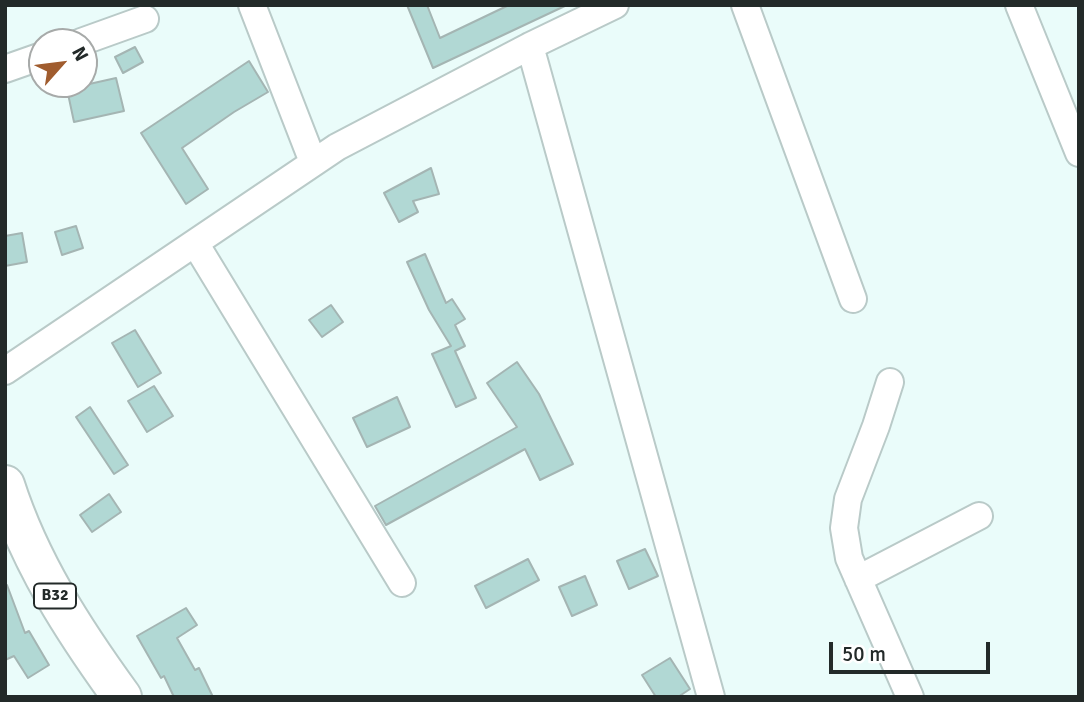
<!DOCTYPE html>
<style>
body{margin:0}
#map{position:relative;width:1084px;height:702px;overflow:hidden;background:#eafcfa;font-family:Signika,sans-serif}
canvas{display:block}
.frame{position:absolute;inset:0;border:7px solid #232a29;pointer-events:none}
.north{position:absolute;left:28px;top:28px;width:70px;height:70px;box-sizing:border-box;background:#fff;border:2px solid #a7aaa9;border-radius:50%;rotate:62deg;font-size:19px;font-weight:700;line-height:28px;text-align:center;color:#232a29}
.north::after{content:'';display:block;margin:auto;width:24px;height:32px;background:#a05c2e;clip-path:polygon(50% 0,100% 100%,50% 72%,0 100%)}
.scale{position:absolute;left:829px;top:642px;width:161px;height:32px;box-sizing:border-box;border:4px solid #232a29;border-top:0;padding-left:9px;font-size:21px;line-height:24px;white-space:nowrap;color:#232a29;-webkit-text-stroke:5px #fff;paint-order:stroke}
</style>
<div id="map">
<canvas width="1084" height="702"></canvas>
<div class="frame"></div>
<div class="north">N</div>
<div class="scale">50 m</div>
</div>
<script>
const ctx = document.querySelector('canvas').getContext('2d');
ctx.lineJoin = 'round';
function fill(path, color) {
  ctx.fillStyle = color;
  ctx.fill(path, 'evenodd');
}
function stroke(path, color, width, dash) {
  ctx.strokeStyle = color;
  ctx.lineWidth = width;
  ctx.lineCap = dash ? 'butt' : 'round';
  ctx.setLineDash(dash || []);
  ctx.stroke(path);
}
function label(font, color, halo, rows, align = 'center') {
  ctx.font = font + ' Signika,sans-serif';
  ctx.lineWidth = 5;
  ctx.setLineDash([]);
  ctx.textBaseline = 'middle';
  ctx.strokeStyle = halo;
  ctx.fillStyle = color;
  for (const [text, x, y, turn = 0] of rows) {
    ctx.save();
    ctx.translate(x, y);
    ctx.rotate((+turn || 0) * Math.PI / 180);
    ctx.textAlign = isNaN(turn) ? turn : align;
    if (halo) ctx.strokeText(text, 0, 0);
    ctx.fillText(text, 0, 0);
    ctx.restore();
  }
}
const building = new Path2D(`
 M407,5H427L440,38L509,5H567L433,68Z
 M135,47L143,62L123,73L115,57Z
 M249,61L268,92L234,112L182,148L208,189L186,204L141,133Z
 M116,78L124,111L74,122L67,89Z
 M431,168L439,194L413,201L418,212L399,222L384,193Z
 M76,226L83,248L62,255L55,232Z
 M22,233L27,262L5,266V236Z
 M425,254L446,303L452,299L465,319L455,325L465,346L455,351L476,398L456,407L432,354L451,346L429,310L407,262Z
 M331,305L343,322L322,337L309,320Z
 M135,330L161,373L138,387L112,343Z
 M517,362L539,394L573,464L540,480L525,449L386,525L375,506L517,427L487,383Z
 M154,386L173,416L147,432L128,401Z
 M397,397L410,427L367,447L353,418Z
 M90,407L128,465L114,474L76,417Z
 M109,494L121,512L92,532L80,515Z
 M645,549L658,576L629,589L617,561Z
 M528,559L539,580L486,608L475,586Z
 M585,576L597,605L572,616L559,587Z
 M5,585H7L25,633L29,631L49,665L28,678L14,656L5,660Z
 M186,608L197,625L177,638L195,670L199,668L213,697H174L164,676L161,678L137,636Z
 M670,658L690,689L678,697H656L642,675Z`);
const minor = new Path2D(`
 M252,5L313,162
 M745,5L853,299
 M1019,5L1079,153
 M81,42L145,19
 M530,46L711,697
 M5,69L42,56
 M195,243L402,583
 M5,371L337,147L530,46L615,5
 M890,382L876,426L848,499L844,528L849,558L910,697
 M858,579L979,516`);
const highway = new Path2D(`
 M5,485C30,563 74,631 122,697`);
const shields = [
 [55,596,42]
];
const shieldNames = [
 ["B32",55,596]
];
fill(building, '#b1d8d4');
stroke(building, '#a4b5b3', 2);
stroke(minor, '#b9cac8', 30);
stroke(highway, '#b9cac8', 42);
stroke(minor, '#fff', 26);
stroke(highway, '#fff', 38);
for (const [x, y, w] of shields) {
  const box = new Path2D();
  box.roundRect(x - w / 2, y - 12.5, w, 25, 5);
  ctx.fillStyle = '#fff';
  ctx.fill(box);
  stroke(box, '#232a29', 2);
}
label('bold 16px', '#232a29', null, shieldNames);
</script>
